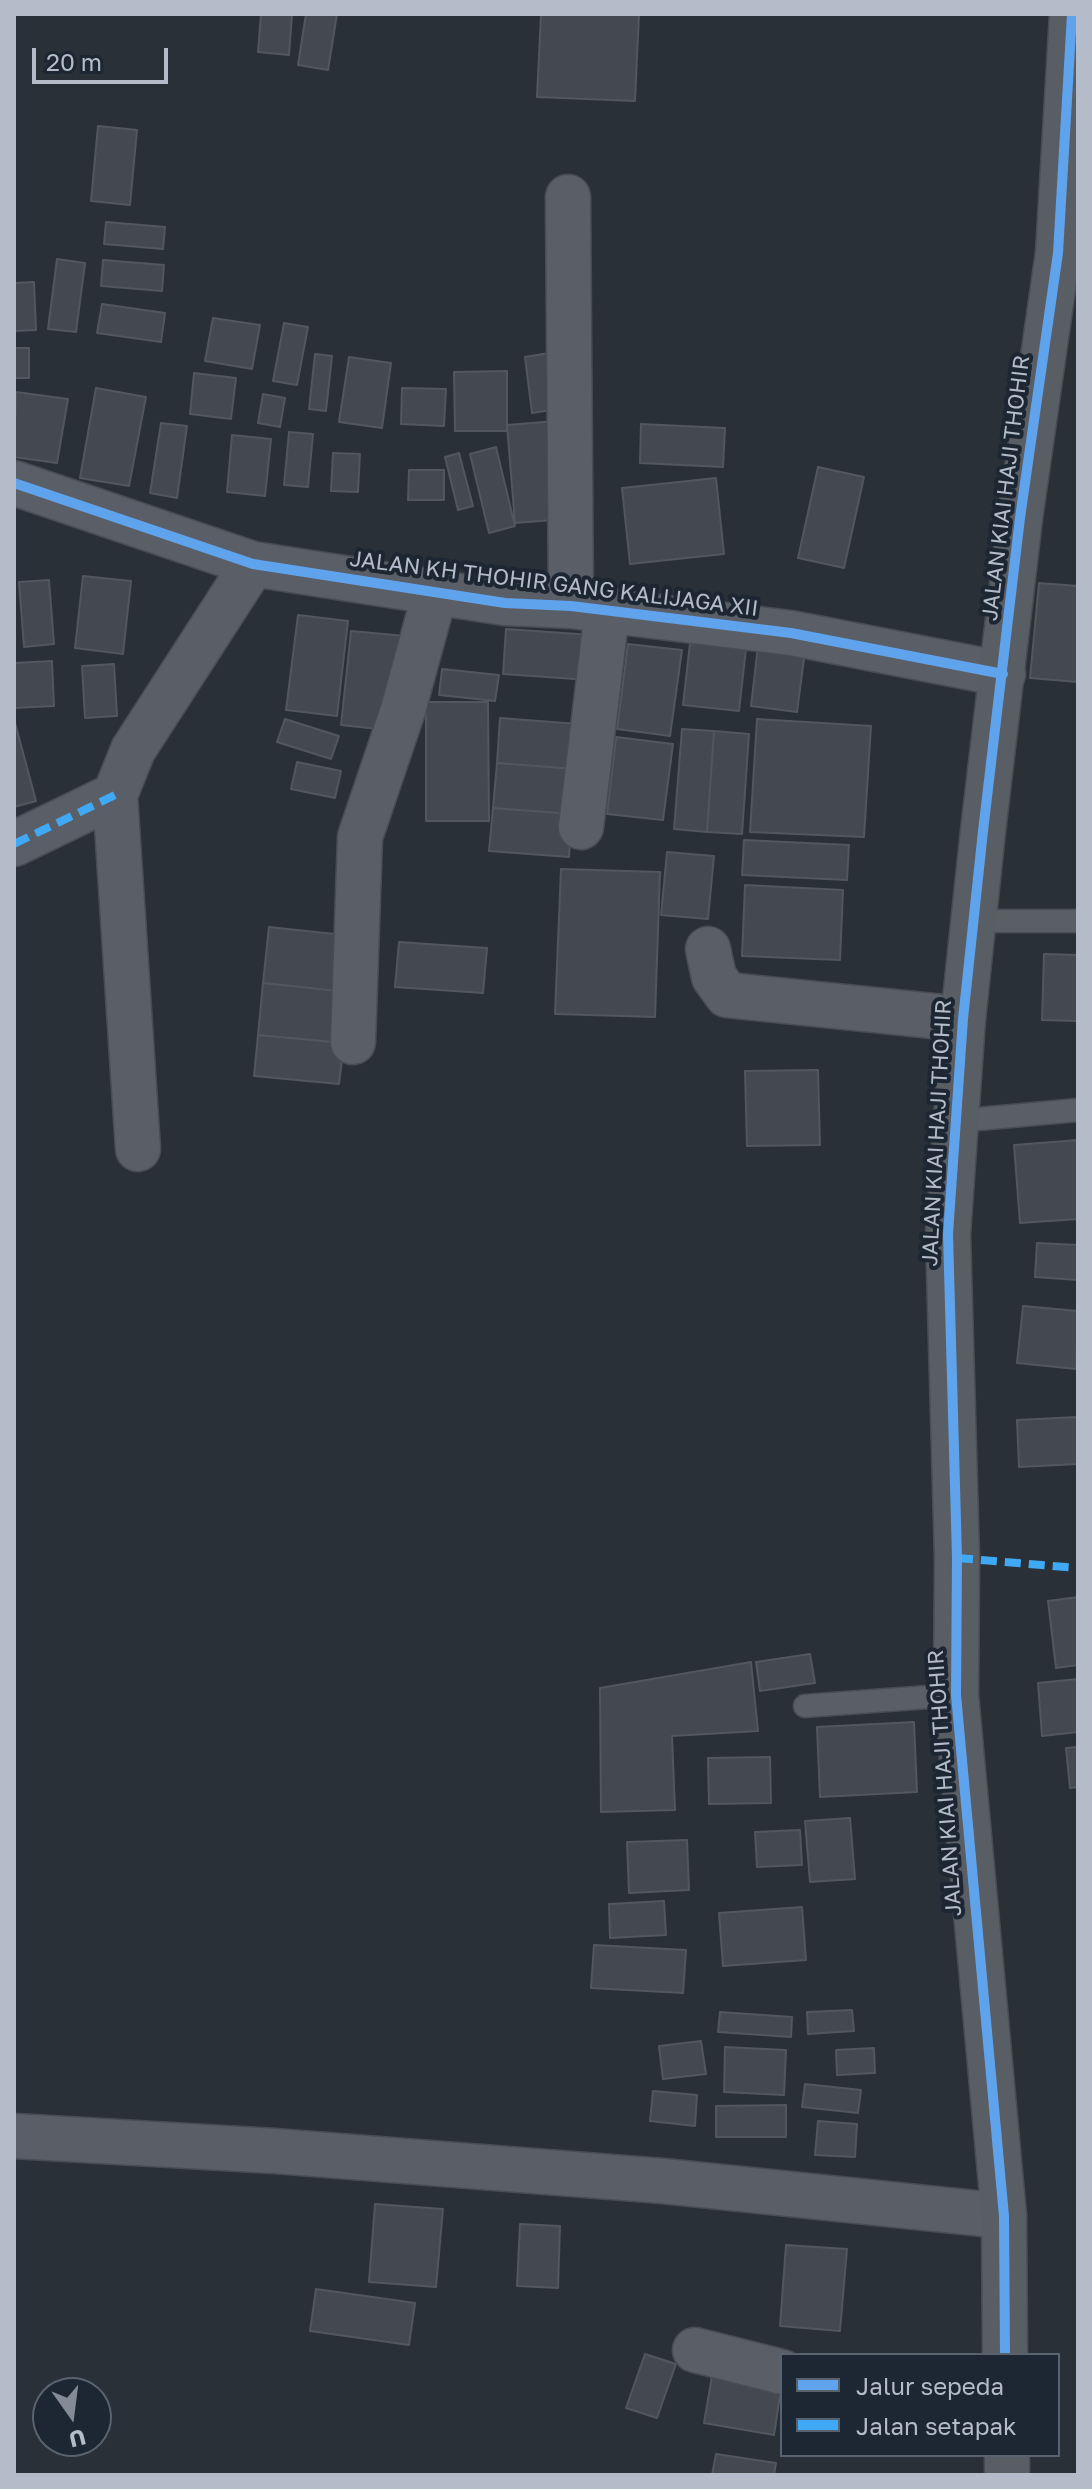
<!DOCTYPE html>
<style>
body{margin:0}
#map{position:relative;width:1092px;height:2489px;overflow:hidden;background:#2a3038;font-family:"Golos Text",sans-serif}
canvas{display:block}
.frame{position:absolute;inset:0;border:16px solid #b4bcc9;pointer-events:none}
.legend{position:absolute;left:780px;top:2353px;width:280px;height:104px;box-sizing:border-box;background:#1d2633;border:2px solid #59626f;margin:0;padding:10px 14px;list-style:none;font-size:24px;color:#b4bcc9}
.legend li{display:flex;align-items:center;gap:16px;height:40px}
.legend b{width:40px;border:2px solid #59626f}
.north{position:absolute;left:32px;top:2377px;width:80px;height:80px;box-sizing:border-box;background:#1d2633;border:2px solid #59626f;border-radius:50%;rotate:166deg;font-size:22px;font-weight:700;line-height:32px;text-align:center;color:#b4bcc9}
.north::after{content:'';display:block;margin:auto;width:28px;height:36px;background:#848b96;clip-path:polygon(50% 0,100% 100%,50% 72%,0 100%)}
.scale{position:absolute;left:32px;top:48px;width:136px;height:36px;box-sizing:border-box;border:4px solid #b4bcc9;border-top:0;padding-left:10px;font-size:24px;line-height:28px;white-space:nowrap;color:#b4bcc9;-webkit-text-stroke:6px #1d2633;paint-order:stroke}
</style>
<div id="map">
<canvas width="1092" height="2489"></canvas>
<div class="frame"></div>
<ul class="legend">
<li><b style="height:10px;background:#60a3ed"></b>Jalur sepeda</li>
<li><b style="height:10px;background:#3fa9f5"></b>Jalan setapak</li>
</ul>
<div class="north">U</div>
<div class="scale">20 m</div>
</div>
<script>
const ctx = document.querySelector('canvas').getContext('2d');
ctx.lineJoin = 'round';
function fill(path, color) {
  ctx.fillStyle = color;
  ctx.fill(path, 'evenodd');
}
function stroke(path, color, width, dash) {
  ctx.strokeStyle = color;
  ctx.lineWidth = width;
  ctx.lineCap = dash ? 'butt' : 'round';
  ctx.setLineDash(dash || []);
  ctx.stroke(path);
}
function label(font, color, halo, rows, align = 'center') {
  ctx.font = font + ' "Golos Text",sans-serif';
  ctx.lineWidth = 8;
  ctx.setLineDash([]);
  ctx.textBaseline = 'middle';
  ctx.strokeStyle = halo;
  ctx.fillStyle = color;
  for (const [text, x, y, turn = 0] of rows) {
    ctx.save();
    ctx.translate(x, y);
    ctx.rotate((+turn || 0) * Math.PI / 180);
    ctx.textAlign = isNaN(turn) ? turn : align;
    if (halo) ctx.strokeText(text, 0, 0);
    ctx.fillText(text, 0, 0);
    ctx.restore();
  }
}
const building = new Path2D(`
 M261,14H292L289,55L258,52Z
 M306,14H337L328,70L298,65Z
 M541,14H639L635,101L537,97Z
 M98,126L137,130L130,205L91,201Z
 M106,222L165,227L163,249L104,244Z
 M57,259L85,263L76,332L48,329Z
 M103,260L164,265L162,291L101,286Z
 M34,282L36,330L14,331V283Z
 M102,304L165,313L161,342L97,333Z
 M213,318L260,325L252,369L205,361Z
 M284,323L308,327L297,385L273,381Z
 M14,348H29V378H14Z
 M555,352L564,408L532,413L525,357Z
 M315,354L332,356L326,411L309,409Z
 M349,357L391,363L382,428L339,422Z
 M507,371V431H455L454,372Z
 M194,373L236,378L231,419L190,414Z
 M96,388L146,397L129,486L80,478Z
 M402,388L446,389L444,426L401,424Z
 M16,392L68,399L57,463L14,457Z
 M263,394L285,398L280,427L258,423Z
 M557,421L565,519L515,523L507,425Z
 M161,423L187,426L177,498L150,493Z
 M641,424L725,428L723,467L640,463Z
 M289,432L313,434L308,487L284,485Z
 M232,435L271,439L265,496L227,492Z
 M496,447L515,526L489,533L470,454Z
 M333,453L360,454L358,492L331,491Z
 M459,453L473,506L458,510L445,457Z
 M818,467L864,477L844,568L798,558Z
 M409,470H444V500H408Z
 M716,478L724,554L630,564L622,488Z
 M83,576L131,581L123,654L75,648Z
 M49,580L54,644L24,647L19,582Z
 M1039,583L1078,586V682L1030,678Z
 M298,615L348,621L337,716L286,710Z
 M506,629L592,635L589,680L503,674Z
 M351,631L405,636L396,731L341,725Z
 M690,643L746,649L739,711L683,705Z
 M628,644L682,650L670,736L617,729Z
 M758,646L805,651L797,712L751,706Z
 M52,661L54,706L14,708V663Z
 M114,664L117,716L85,718L82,666Z
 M442,669L499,675L495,701L439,695Z
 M426,702H488L489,821H426Z
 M500,718L578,724L575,769L497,763Z
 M14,719L36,801L14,807Z
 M285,719L339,736L331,759L277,742Z
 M757,719L871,726L864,837L750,832Z
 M682,729L714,731L707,832L674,829Z
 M714,731L749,734L742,834L707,832Z
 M616,737L673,744L663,820L607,814Z
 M297,762L341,771L335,798L291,789Z
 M497,763L575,769L572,814L493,808Z
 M493,808L572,814L569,857L489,851Z
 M744,840L849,845L847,880L742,875Z
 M667,852L714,856L708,919L661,915Z
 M561,869L660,872L655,1017L555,1014Z
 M745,885L843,890L840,960L742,956Z
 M269,927L354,936L348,992L263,983Z
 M399,942L487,948L483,993L395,987Z
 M1044,954L1078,955V1021L1042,1020Z
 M263,983L348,992L344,1043L258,1035Z
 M258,1035L344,1043L339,1084L254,1076Z
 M818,1070L820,1145L747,1146L745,1071Z
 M1078,1140V1219L1020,1223L1014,1145Z
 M1037,1243L1078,1245V1280L1035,1277Z
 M1023,1306L1078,1311L1076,1369L1017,1363Z
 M1078,1417V1464L1019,1467L1017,1420Z
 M1078,1597V1665L1056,1668L1048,1601Z
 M810,1654L815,1683L760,1691L756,1662Z
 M751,1662L758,1731L672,1736L675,1810L601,1812L600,1688Z
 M1078,1679V1732L1042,1736L1038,1683Z
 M914,1722L917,1792L820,1797L817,1727Z
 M1078,1747V1787L1070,1788L1066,1748Z
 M770,1757L771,1803L709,1804L708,1758Z
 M850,1818L855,1879L810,1882L805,1821Z
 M800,1830L802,1865L757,1867L755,1832Z
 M687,1840L689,1890L629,1893L627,1842Z
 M664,1901L666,1935L610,1938L609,1904Z
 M802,1907L806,1960L723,1966L719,1913Z
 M594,1945L686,1950L683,1993L591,1988Z
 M852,2010L854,2031L808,2034L807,2012Z
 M720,2012L792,2017L791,2037L718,2032Z
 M701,2041L706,2074L663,2079L659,2046Z
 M725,2047L786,2050L784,2095L724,2092Z
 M874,2048L875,2073L837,2075L836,2050Z
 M805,2084L861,2090L858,2113L802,2107Z
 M653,2091L697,2095L695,2126L650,2121Z
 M786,2105V2137H716V2106Z
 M818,2121L857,2124L855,2157L815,2155Z
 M375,2204L443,2209L436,2287L369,2282Z
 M520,2224L560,2226L558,2288L517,2286Z
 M786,2245L847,2249L840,2331L780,2326Z
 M316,2289L415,2303L409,2345L310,2331Z
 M645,2354L676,2364L657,2418L626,2408Z
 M713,2370L782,2382L774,2435L704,2423Z
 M716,2454L776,2463L774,2475H712Z`);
const lane = new Path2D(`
 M973,921H1078
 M956,1121L1078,1110
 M805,1706L956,1695`);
const street = new Path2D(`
 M568,197L571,606
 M14,483L253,564L505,603L571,606L791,633L1003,674
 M581,827L607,612
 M14,844L115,795
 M708,949L714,977L727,995L963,1019
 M353,1042L360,837L403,710L435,593
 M138,1149L115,795L133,750L253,564
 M14,2136L275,2151L663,2181L1004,2216
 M695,2350L782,2372`);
const secondary = new Path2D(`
 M1005,2355L1004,2216L956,1695L957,1558L948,1234L963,1019L983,831L1020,518L1058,253L1072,14
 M1007,2455V2475`);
const quiet = new Path2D(`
 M14,844L115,795
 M957,1558L1078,1568`);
const cycleway = new Path2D(`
 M14,483L253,564L505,603L571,606L791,633L1003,674
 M1005,2355L1004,2216L956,1695L957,1558L948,1234L963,1019L983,831L1020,518L1058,253L1072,14`);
const streetNames = [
 ["JALAN KIAI HAJI THOHIR",1006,488,-83],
 ["JALAN KH THOHIR GANG KALIJAGA XII",554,584,7],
 ["JALAN KIAI HAJI THOHIR",937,1133,-87],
 ["JALAN KIAI HAJI THOHIR",945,1783,-94]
];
fill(building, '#444950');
stroke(building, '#52575f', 2);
stroke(lane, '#484c53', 25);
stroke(street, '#484c53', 47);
stroke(secondary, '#484c53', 47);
stroke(lane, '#5a5e66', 22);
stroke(street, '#5a5e66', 44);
stroke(secondary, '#595d64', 44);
stroke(quiet, '#3fa9f5', 8, [16, 8]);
stroke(cycleway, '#60a3ed', 10);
label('22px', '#b4bcc9', '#1d2633', streetNames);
</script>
